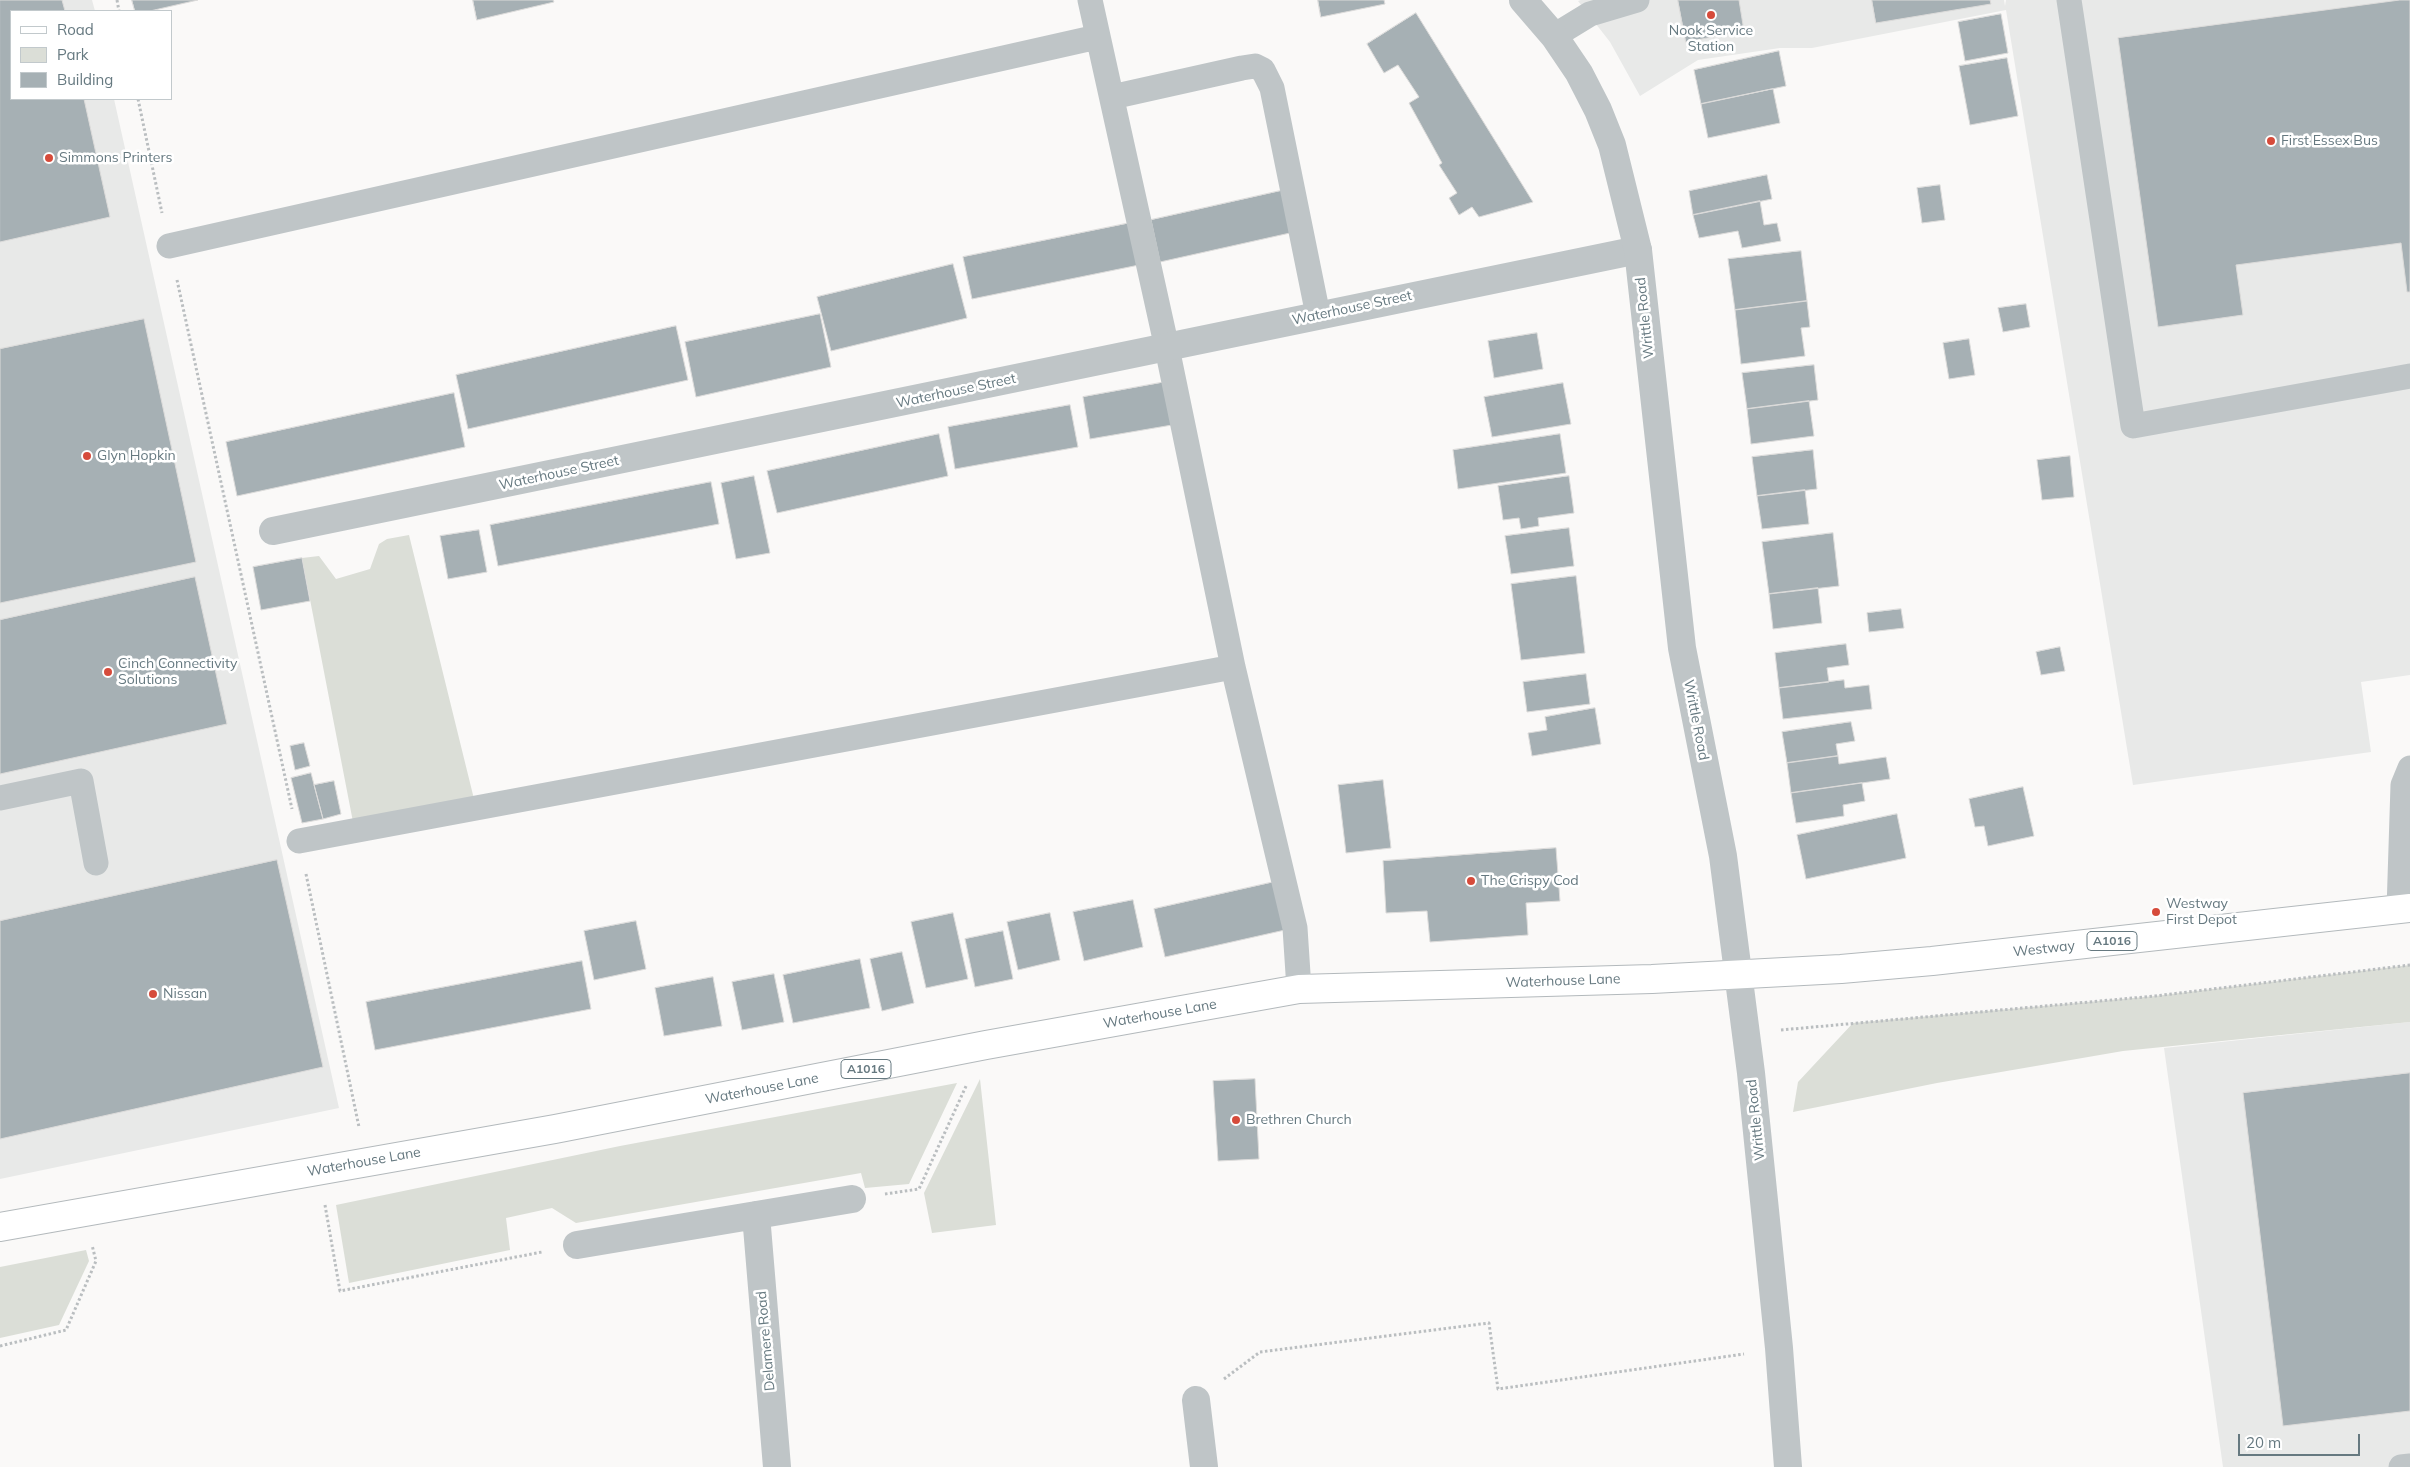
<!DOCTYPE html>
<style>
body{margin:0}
#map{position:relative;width:2410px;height:1467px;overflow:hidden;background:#faf9f8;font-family:Mulish,sans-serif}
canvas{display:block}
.legend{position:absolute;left:10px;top:10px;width:162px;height:90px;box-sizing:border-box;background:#fff;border:1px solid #c2c9cc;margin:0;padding:6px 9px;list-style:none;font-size:15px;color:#667980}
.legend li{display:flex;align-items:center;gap:10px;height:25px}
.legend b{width:25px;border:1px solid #c2c9cc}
.scale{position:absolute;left:2238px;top:1434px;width:122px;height:22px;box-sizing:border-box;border:2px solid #667980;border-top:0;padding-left:6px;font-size:15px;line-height:18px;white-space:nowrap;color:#667980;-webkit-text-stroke:4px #fff;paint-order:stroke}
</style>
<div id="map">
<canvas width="2410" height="1467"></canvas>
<ul class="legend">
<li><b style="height:6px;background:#fff"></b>Road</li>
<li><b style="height:14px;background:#dbded7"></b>Park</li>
<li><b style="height:14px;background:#a6b0b4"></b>Building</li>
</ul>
<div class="scale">20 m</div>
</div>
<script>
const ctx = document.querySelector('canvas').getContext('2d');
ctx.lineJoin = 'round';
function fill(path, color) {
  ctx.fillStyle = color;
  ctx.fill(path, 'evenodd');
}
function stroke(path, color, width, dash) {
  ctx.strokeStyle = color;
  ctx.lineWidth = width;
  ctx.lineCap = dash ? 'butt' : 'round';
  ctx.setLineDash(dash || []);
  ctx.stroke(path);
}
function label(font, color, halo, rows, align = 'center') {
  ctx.font = font + ' Mulish,sans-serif';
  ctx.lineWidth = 5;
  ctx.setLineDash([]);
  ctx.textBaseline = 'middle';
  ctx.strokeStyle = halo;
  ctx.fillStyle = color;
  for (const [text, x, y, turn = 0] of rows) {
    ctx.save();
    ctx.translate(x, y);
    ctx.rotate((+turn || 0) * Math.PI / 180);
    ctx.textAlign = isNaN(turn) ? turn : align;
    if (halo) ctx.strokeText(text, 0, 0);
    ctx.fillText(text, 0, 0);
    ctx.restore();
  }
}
const built = new Path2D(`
 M0,0H92L95,11H11V99H114L339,1108L0,1179Z
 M1581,0H2004L2005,6L2006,0H2410V675L2361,682L2371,752L2133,785L2006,10L1812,48H1780L1698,60L1640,96L1610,42L1578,1Z
 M2410,1022V1467H2223L2164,1048Z`);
const green = new Path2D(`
 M409,535L474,799L353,822L302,558L319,556L336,579L370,569L379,544L387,539Z
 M2410,965V1022L2123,1051L1937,1083L1793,1112L1798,1082L1853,1023L2155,996Z
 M980,1079L996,1225L932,1233L924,1193Z
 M957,1083L909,1184L865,1188L861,1173L576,1223L552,1208L506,1218L510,1250L349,1283L336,1205L620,1146Z
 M86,1250L89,1261L59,1325L0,1338V1267Z`);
const building = new Path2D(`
 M0,0H62L65,11H11V99H84L110,217L0,242Z
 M132,0H198L150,11H135Z
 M473,0H553L554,2L477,20Z
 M1318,0H1384L1385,4L1321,17Z
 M1678,0H1739L1744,31L1686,42Z
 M1872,0H1990L1991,4L1876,23Z
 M2400,0H2410V292H2407L2401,243L2236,265L2243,315L2158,327L2118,38Z
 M1416,13L1533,202L1479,217L1472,207L1459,215L1449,198L1457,193L1439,165L1442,163L1409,103L1419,97L1398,65L1384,73L1367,44Z
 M2001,14L2008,53L1965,61L1958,22Z
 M1779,51L1786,86L1701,104L1694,70Z
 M2007,58L2018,116L1970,125L1959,66Z
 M1773,89L1780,123L1708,138L1701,104Z
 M1767,175L1772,199L1693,215L1689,191Z
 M1940,185L1945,220L1922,223L1917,188Z
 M1289,189L1299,231L1160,262L1151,220Z
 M1760,201L1764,225L1777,223L1781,241L1742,248L1738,231L1699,238L1693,215Z
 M1135,222L1144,264L972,299L963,257Z
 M1801,251L1807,301L1735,310L1728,259Z
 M953,264L967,318L831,351L817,297Z
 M1807,301L1810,327L1801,328L1805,356L1741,364L1735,310Z
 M2026,304L2030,327L2003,332L1998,308Z
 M820,314L831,367L696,397L685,342Z
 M144,319L196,562L0,603V349Z
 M676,326L688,380L468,429L456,375Z
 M1537,333L1543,369L1494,378L1488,341Z
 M1969,339L1975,375L1949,379L1943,343Z
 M1814,365L1818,400L1747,409L1742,373Z
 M1171,381L1178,424L1090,439L1083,397Z
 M1563,383L1571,424L1492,437L1484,397Z
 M454,393L465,447L237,496L226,442Z
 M1809,401L1814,436L1751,444L1747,409Z
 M1070,405L1078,447L955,469L948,427Z
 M939,434L948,476L777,513L767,471Z
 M1560,434L1566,473L1458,489L1453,450Z
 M1813,450L1817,489L1757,496L1752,457Z
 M2070,456L2074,497L2042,500L2037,460Z
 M754,476L770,553L736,559L721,483Z
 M1569,476L1574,513L1538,518L1539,526L1521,529L1519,518L1503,520L1498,486Z
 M711,482L719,524L498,566L490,525Z
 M1805,490L1809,524L1762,529L1757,496Z
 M1569,528L1574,566L1511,574L1505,536Z
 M479,530L487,572L448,579L440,536Z
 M1833,533L1839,586L1769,594L1762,542Z
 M302,558L310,601L261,610L253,567Z
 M1576,576L1585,653L1521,660L1511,584Z
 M195,577L227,724L0,774V620Z
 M1818,588L1822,623L1773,629L1769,594Z
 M1901,609L1904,628L1869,632L1867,613Z
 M1846,644L1849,665L1827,668L1829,682L1779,688L1775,653Z
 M2060,647L2065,671L2041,675L2036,652Z
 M1586,674L1590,704L1527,712L1523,682Z
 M1844,680L1845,688L1869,685L1872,709L1783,719L1779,688Z
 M1595,708L1601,744L1532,756L1528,733L1547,730L1545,717Z
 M1851,722L1855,741L1836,744L1838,756L1787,763L1782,732Z
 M304,743L310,766L295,770L290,746Z
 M1838,756L1839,764L1886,757L1890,779L1791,793L1787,763Z
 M311,773L323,819L302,823L291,778Z
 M1383,780L1391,848L1346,853L1338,785Z
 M334,781L341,814L323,819L314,785Z
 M1862,783L1865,801L1843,805L1844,816L1796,823L1791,793Z
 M2023,787L2034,836L1988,846L1984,826L1975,827L1969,799Z
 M1897,814L1906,858L1806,879L1797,835Z
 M1556,848L1560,901L1526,903L1528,935L1430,942L1427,911L1386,913L1383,861Z
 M277,860L323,1067L0,1139V921Z
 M1274,882L1285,930L1165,957L1154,909Z
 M1133,900L1143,947L1084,961L1073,912Z
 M953,913L968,979L926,988L911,922Z
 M1050,913L1060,960L1018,970L1007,922Z
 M636,921L646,969L594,980L584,931Z
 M1003,931L1013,979L975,987L965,939Z
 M902,952L914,1003L882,1011L870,959Z
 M860,959L870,1008L793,1023L783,975Z
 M582,961L591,1009L375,1050L366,1002Z
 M774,974L784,1022L742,1030L732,982Z
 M713,977L722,1026L664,1036L655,988Z
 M2410,1073V1411L2283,1426L2243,1093Z
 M1255,1079L1259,1159L1218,1161L1213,1081Z`);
const path = new Path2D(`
 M117,0L119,11
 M138,99L162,213
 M177,280L292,809
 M306,874L359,1127
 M1781,1030L2155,996L2410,965
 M885,1194L919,1189L967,1084
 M325,1205L340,1291L542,1252
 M0,1346L66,1330L96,1261L92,1245
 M1224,1379L1260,1352L1489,1323L1498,1389L1744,1354`);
const service = new Path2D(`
 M1090,0L1167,348L1233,667L1295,928L1299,989
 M2069,0L2133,426L2410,376
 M1554,36L1590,14L1637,0
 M1112,97L1242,68L1255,66L1263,70L1272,88L1318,315
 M169,246L1097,37
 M0,798L81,781L96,863
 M299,841L1233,667
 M2399,910L2403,785L2410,768
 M2401,1467L2410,1466`);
const minor = new Path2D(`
 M273,531L1638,250
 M756,1215L777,1467
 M577,1245L852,1199
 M1196,1400L1204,1467`);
const tertiary = new Path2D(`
 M1523,0L1554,36L1579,73L1598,110L1612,145L1638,250L1682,648L1723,856L1751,1073L1779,1348L1788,1467`);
const primary = new Path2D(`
 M0,1227L555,1129L986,1045L1299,989L1652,979L1841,969L1932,961L2410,908`);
const markers = [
 [1711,15,5,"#d64b3b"],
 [2271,141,5,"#d64b3b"],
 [49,158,5,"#d64b3b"],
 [87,456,5,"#d64b3b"],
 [108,672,5,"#d64b3b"],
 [1471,881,5,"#d64b3b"],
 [2156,912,5,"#d64b3b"],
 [153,994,5,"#d64b3b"],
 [1236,1120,5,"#d64b3b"]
];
const shields = [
 [2112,941,50],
 [866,1069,50]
];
const shieldNames = [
 ["A1016",2112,941],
 ["A1016",866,1069]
];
const poiNames = [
 ["Nook Service",1711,31,"center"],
 ["Station",1711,47,"center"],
 ["First Essex Bus",2281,141],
 ["Simmons Printers",59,158],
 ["Glyn Hopkin",97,456],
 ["Cinch Connectivity",118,664],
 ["Solutions",118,680],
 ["The Crispy Cod",1481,881],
 ["Westway",2166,904],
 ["First Depot",2166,920],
 ["Nissan",163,994],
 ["Brethren Church",1246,1120]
];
const streetNames = [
 ["Waterhouse Street",1352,308,-12],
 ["Writtle Road",1645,318,-96],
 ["Waterhouse Street",956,391,-12],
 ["Waterhouse Street",559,473,-12],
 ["Writtle Road",1696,720,79],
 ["Westway",2044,949,-6],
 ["Waterhouse Lane",1563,981,-2],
 ["Waterhouse Lane",1160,1014,-10],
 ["Waterhouse Lane",762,1089,-11],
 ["Writtle Road",1756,1120,-96],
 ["Waterhouse Lane",364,1162,-10],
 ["Delamere Road",766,1341,-95]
];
fill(built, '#e8e9e8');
fill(green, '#dbded7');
fill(building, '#a6b0b4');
stroke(building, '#dcdbda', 1);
stroke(primary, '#b3b9bc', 30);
stroke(path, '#babec0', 3, [2.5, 2.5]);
stroke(service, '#bfc5c7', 25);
stroke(minor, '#bfc5c7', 28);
stroke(tertiary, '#bfc5c7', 28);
stroke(primary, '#fff', 28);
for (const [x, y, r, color] of markers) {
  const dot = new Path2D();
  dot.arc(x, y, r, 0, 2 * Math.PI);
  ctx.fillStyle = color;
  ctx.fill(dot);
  stroke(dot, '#fff', 2);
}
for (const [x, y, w] of shields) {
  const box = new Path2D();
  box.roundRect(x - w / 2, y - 9.5, w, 19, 4);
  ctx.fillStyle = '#fff';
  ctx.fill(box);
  stroke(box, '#667980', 1);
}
label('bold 12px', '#667980', null, shieldNames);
label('14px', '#667980', '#fff', poiNames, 'left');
label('14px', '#667980', '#fff', streetNames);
</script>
